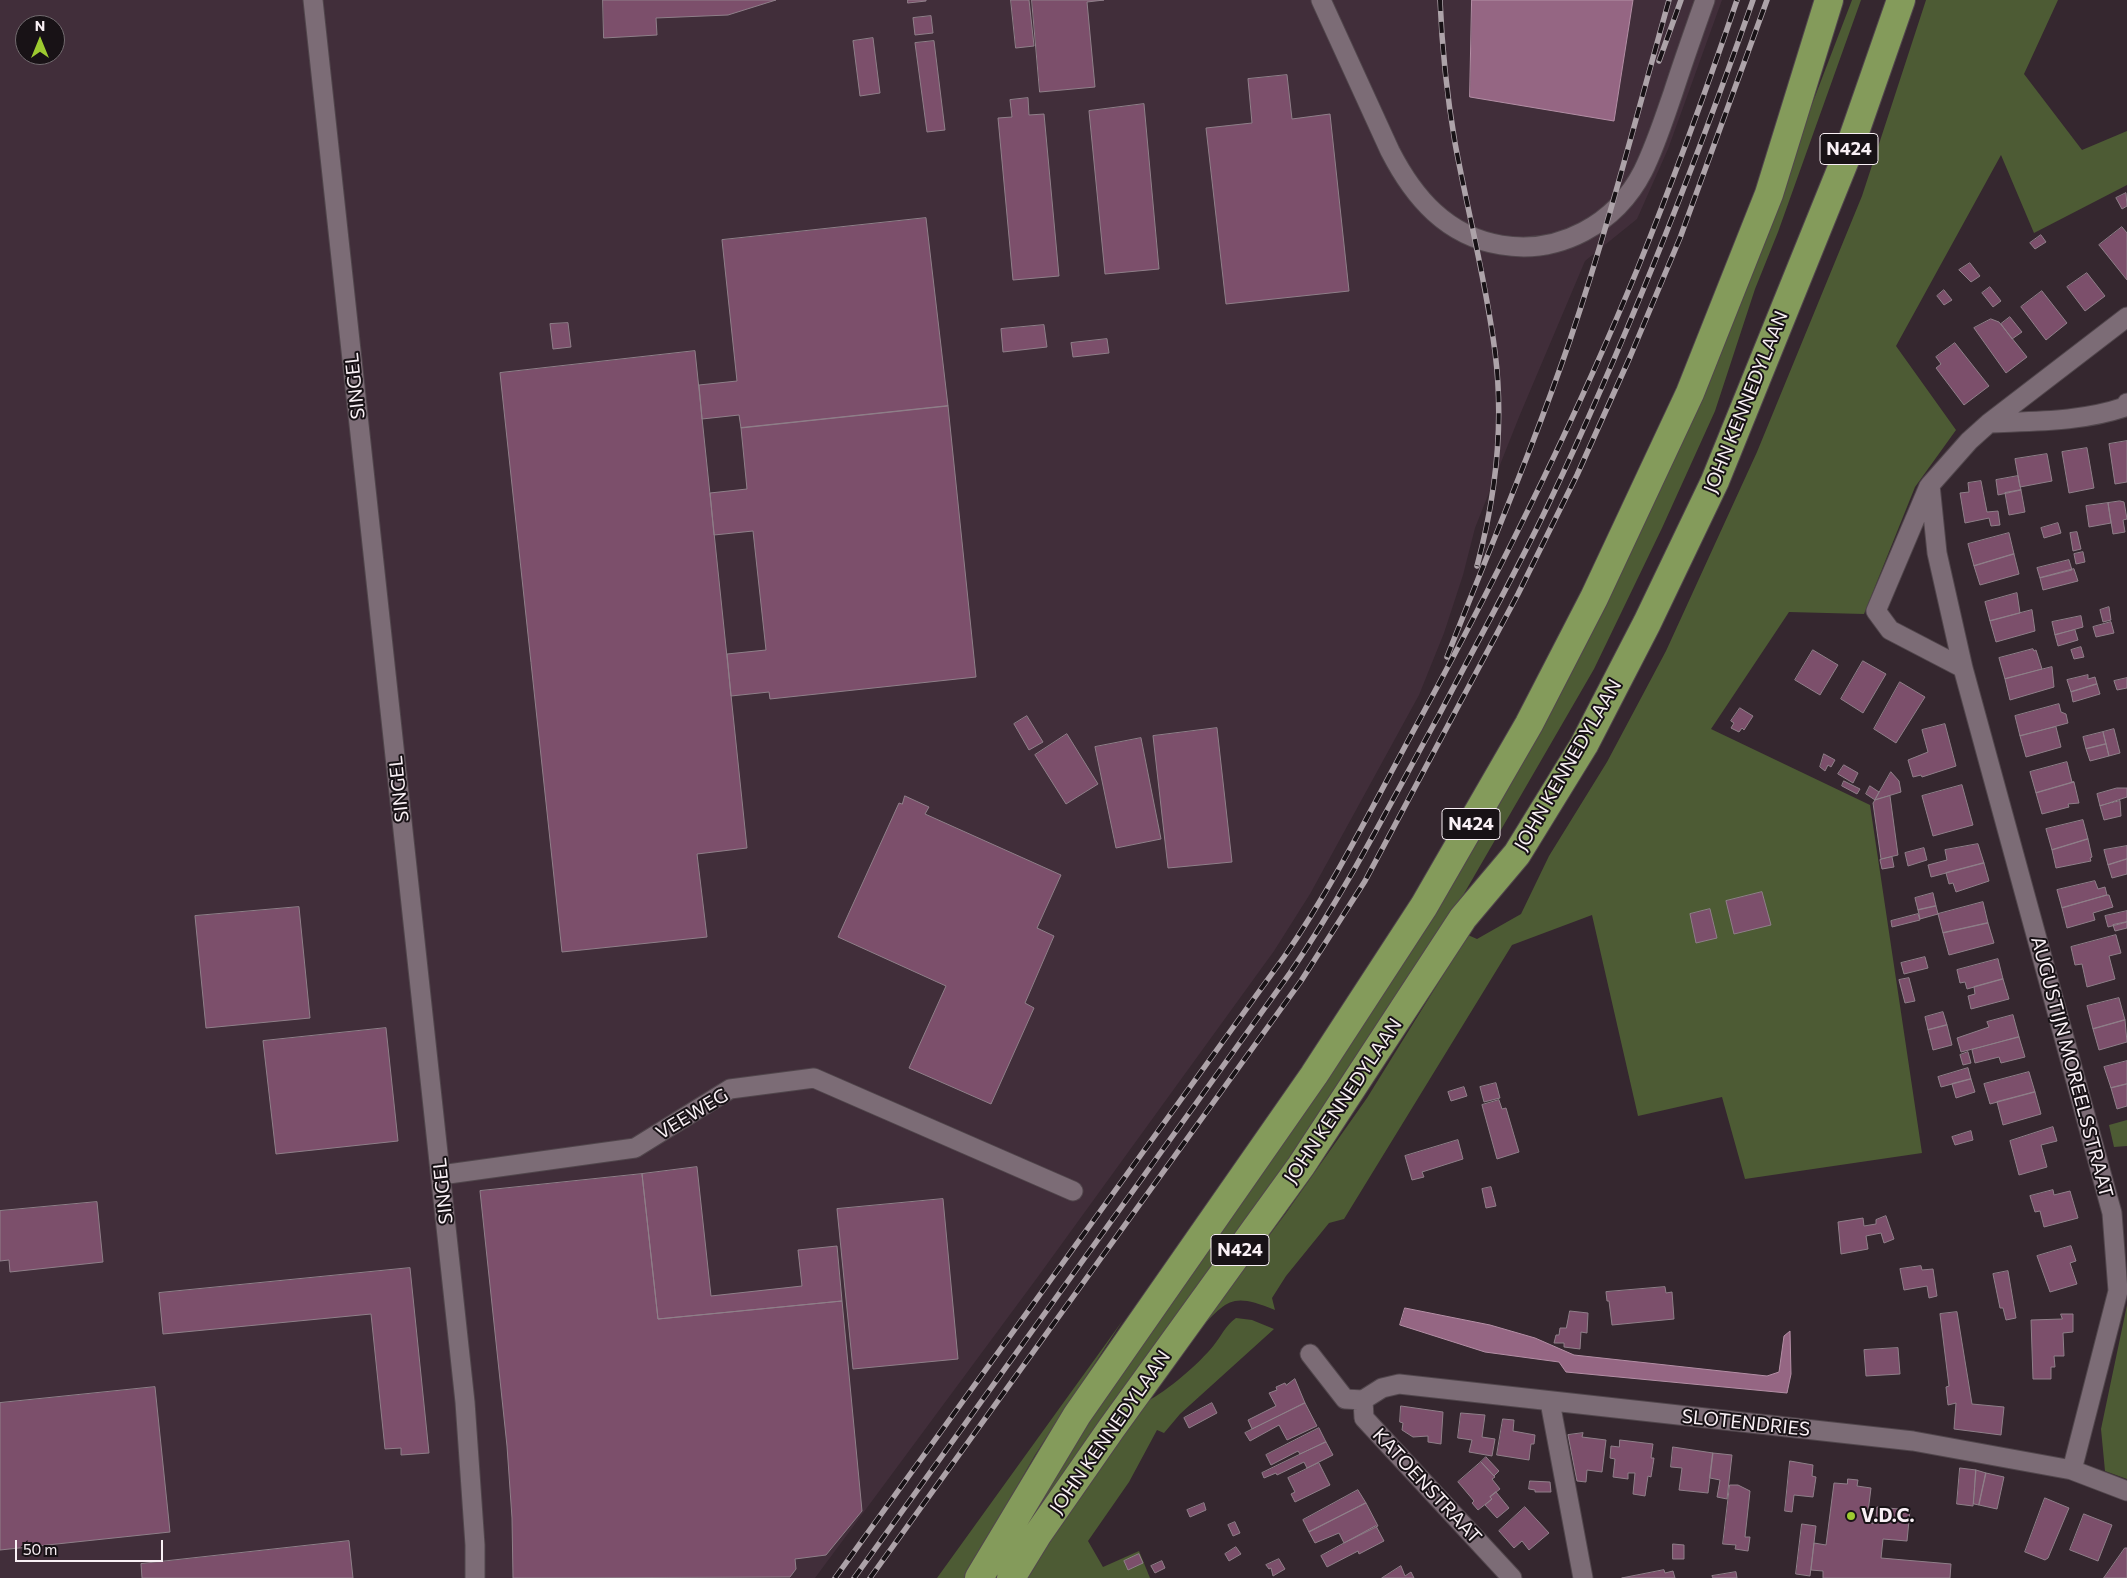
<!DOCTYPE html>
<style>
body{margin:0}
#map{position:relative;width:2127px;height:1578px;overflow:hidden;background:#35272f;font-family:Commissioner,sans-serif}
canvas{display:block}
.north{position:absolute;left:15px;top:15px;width:50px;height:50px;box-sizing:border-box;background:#181216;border:1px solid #726b6f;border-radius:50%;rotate:0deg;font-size:14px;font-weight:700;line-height:20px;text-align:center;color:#f9f0f5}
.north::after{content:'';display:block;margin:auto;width:18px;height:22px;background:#9dca30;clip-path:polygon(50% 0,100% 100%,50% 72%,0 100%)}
.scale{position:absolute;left:15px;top:1540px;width:148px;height:22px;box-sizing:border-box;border:2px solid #f9f0f5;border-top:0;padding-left:6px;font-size:15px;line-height:18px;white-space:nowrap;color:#f9f0f5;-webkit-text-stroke:4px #181216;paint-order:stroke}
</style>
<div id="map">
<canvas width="2127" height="1578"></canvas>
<div class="north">N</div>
<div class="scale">50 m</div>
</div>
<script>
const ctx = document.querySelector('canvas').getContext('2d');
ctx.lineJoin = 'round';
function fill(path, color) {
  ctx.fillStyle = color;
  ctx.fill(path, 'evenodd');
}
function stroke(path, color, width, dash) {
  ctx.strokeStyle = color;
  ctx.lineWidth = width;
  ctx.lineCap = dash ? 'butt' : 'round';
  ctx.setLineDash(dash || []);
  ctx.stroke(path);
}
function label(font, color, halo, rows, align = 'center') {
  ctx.font = font + ' Commissioner,sans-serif';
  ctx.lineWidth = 4;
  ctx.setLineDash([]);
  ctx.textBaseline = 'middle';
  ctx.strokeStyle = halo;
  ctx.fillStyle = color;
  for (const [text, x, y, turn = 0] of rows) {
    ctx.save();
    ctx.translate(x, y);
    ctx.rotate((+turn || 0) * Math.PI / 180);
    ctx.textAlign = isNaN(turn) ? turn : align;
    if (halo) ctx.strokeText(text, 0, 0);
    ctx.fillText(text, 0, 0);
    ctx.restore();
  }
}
const built = new Path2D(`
 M0,0H1472L1470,97L1614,121L1633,0H1722L1668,149L1637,219L1585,261L1519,417L1475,528L1463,575L1444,633L1419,695L1310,894L1274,951L1037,1278L815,1578H0ZM25,25H55V55H25Z`);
const green = new Path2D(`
 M1852,0H1861L1778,232L1755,289L1715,411L1662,528L1594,669L1458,904L1263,1201L1100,1420L998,1578H995L1050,1477L1427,919L1796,146Z
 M1926,0H2058L2024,74L2082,150L2127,131V185L2034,233L2001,155L1896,346L1956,430L1915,487L1864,614L1789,612L1711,729L1870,805L1922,1153L1745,1179L1722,1097L1638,1116L1592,915L1512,945L1344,1219L1329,1223L1286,1276L1272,1298L1275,1310C1230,1292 1228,1300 1196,1333L1286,1213L1367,1098L1468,935L1477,939L1521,914L1549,856L1607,762L1666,651L1757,452L1862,196Z
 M2127,1120V1146L2114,1147L2109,1125Z
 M2127,1305V1479L2105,1471L2101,1429Z
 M1236,1318L1252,1320L1274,1329L1180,1414L1164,1433L1157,1430L1129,1482L1088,1541L1103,1567L1139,1551L1150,1578H1026L1049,1540L1146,1402C1167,1391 1199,1364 1214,1345C1222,1335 1225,1326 1236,1318Z
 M1123,1320L1035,1455L965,1578H937Z`);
const water = new Path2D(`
 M1472,0H1633L1614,121L1470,97Z
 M1405,1308L1490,1325L1535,1338L1574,1355L1767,1376L1779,1372L1784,1336L1790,1331L1791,1374L1787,1393L1566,1372L1559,1362L1485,1352L1400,1325Z`);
const building = new Path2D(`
 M603,0H776L728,15L656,18L657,35L604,38Z
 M908,0H926V1L908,3Z
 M1011,0H1029L1034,46L1016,48Z
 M1032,0H1104L1087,2L1095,87L1040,92Z
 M931,16L933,33L915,35L913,18Z
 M873,38L880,93L860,96L853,41Z
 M934,41L945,130L927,132L915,43Z
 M1287,75L1292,119L1330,114L1349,291L1226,304L1206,128L1252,123L1248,79Z
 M1028,98L1029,115L1044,114L1059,276L1013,280L998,118L1012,117L1010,100Z
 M1144,104L1159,269L1105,274L1089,111Z
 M2126,193L2127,206L2122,209L2116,198Z
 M926,218L948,406L741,428L739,415L702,419L699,385L737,381L722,240Z
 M2122,227L2127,233V280L2099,245Z
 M2041,235L2046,242L2035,249L2030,243Z
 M1970,263L1980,276L1971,282L1959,270Z
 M2087,273L2105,296L2085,311L2067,287Z
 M1990,287L2001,301L1993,307L1982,293Z
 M1944,290L1952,300L1944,305L1937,296Z
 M2042,291L2067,323L2046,340L2021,307Z
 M2010,317L2022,332L2012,339L2001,324Z
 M1991,319L1999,322L2027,357L2006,373L1974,328Z
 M568,323L571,347L553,349L550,324Z
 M1044,325L1047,347L1003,352L1001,329Z
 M1107,339L1109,353L1073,357L1071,343Z
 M1955,343L1989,386L1964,405L1936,368L1941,364L1936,357Z
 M695,351L747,848L697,854L707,937L562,952L500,373Z
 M948,406L976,677L770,699L769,692L731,696L727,654L766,650L753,531L714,535L710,493L747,489L741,428Z
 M2127,441V482L2115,484L2109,444Z
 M2087,448L2094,488L2069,493L2062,452Z
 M2047,454L2052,481L2020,487L2015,459Z
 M2018,476L2021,490L1998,495L1996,480Z
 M1981,481L1987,512L1998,511L2000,525L1991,526L1989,518L1965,523L1960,493L1969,492L1968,483Z
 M2021,490L2025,512L2009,515L2005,493Z
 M2120,501L2124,502L2127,519L2123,520L2125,532L2113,534L2108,503Z
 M2108,503L2111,523L2089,527L2086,506Z
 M2058,523L2061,533L2044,538L2041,528Z
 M2077,532L2081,549L2073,551L2070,533Z
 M2009,533L2014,554L1974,566L1968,544Z
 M2083,552L2085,562L2076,564L2074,554Z
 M2014,554L2019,574L1980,585L1974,566Z
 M2069,560L2072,570L2040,578L2037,568Z
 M2074,569L2078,581L2043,590L2040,578Z
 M2017,593L2020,613L1990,621L1985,602Z
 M2109,607L2111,620L2103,622L2100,610Z
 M2032,610L2035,631L1996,642L1990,621Z
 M2081,616L2083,627L2055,635L2052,622Z
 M2111,622L2114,633L2096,637L2093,627Z
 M2075,630L2078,640L2058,646L2055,635Z
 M2081,647L2084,657L2074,659L2071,650Z
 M2033,649L2034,651L2036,650L2042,669L2005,679L1999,658Z
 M1813,650L1838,665L1820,695L1795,680Z
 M1863,661L1886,674L1863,713L1841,699Z
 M2052,667L2054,687L2010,700L2005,679Z
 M2088,675V679L2095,677L2097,684L2071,692L2067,680Z
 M2127,678V688L2117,690L2114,681Z
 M1900,682L1925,697L1896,743L1874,729Z
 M2097,684L2100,694L2073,702L2071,692Z
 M2059,704L2061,712L2066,714L2068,723L2020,736L2015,716Z
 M1740,708L1753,716L1744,730L1742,728L1739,732L1731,728L1734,723L1731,721Z
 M1027,716L1043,742L1029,750L1014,724Z
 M1945,724L1956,766L1922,777L1921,775L1913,777L1908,760L1928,752L1922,730Z
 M2056,727L2061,747L2026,757L2020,736Z
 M1217,728L1232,862L1168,868L1153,736Z
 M2114,729L2120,753L2109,756L2103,732Z
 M2103,732L2106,744L2086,749L2083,737Z
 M1067,734L1098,784L1066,804L1035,755Z
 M1141,738L1161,839L1116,848L1095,747Z
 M2106,744L2109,756L2090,761L2086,749Z
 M1824,754L1835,760L1831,767L1828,765L1825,771L1820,767Z
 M2067,762L2072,782H2074L2036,793L2030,772Z
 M1844,765L1858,773L1853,783L1838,774Z
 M1891,772L1899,781L1901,792L1875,800Z
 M1844,781L1860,789L1857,794L1842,786Z
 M2074,782L2079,803L2068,804L2069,807L2042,814L2036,793Z
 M1962,785L1973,825L1933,836L1922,796Z
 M1870,786L1879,792L1875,800L1866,794Z
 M2117,788H2127V797L2100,806L2097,794Z
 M905,796L929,807L925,814L1061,875L1037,928L1054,936L1025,1003L1034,1008L991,1104L909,1068L946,986L838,937L899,803L902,804Z
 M1890,796L1898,855L1881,859L1873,803L1875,800Z
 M2120,801L2121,816L2104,820L2100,806Z
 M2083,820L2088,839L2052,850L2046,829Z
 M2088,839L2092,857L2090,858L2091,861L2056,868L2052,850Z
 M1978,844L1984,863L1931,877L1928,865L1947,860L1945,850Z
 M2127,846V859L2108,865L2104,850Z
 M1924,848L1927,860L1908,866L1905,853Z
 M1892,857L1894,867L1882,869L1880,860Z
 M2127,859V874L2112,878L2108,865Z
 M1984,863L1989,881L1956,892L1953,883L1949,884L1946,873Z
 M2095,881L2098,889L2105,887L2107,895L2062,908L2057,890Z
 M1762,892L1771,925L1734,934L1726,901Z
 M1933,893L1936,906L1918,910L1915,898Z
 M2107,895H2109L2113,907L2093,913L2095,920L2067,928L2062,908Z
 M1983,902L1988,923L1943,933L1938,914Z
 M1936,906L1938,914L1920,919L1918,910Z
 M299,907L310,1018L206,1028L195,916Z
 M1710,909L1717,938L1696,943L1690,914Z
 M2127,911V922L2108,927L2105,916Z
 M1918,914L1920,920L1892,927L1891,921Z
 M2127,922V928L2115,931L2113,925Z
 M1988,923L1994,943L1949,955L1943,933Z
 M2116,935L2121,953L2109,956L2115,979L2087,987L2082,964L2075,965L2071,947Z
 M1925,957L1928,968L1904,974L1901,963Z
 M1998,959L2003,979L1967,989L1965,982L1960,983L1957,970Z
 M1909,978L1915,1001L1905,1003L1899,980Z
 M2003,979L2009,999L1971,1009L1968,996L1975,994L1974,987Z
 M2119,998L2125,1020L2093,1029L2087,1006Z
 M1943,1012L1947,1025L1928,1030L1925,1017Z
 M2013,1015L2019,1037L1961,1052L1957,1038L1989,1027L1987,1022Z
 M2125,1020L2127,1042L2099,1050L2093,1029Z
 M1947,1025L1952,1045L1933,1050L1928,1030Z
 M386,1028L398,1141L276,1154L263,1041Z
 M2019,1037L2025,1057L2001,1063L1999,1057L1975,1063L1972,1050Z
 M1968,1052L1971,1063L1963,1065L1960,1055Z
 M2127,1061V1084L2111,1088L2104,1067Z
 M1968,1068L1971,1079L1941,1087L1938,1077Z
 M2029,1072L2035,1092L1990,1104L1984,1084Z
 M1971,1079L1975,1092L1956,1098L1952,1084Z
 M1496,1083L1500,1098L1484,1102L1480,1087Z
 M2127,1084V1106L2117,1109L2111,1088Z
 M1464,1087L1467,1096L1451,1101L1448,1092Z
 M2035,1092L2041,1114L2003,1125L1997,1102Z
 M1499,1100L1502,1109L1506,1108L1519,1152L1497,1159L1482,1105Z
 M2053,1127L2057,1141L2041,1145L2047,1167L2019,1175L2010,1141Z
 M1971,1131L1973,1140L1955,1145L1952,1137Z
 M1458,1140L1463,1159L1422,1172L1424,1177L1412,1180L1405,1156Z
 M697,1167L711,1296L802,1286L798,1250L837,1246L842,1301L658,1319L642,1174Z
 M642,1174L658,1319L842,1301L862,1511L826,1555L795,1559L796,1569L790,1577L513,1578L512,1518L507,1446L480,1191Z
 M1491,1187L1496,1206L1486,1208L1482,1189Z
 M2053,1190L2054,1195L2070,1191L2078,1218L2044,1227L2040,1211L2035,1212L2030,1196Z
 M943,1199L958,1359L853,1369L837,1209Z
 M97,1202L103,1262L10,1272L9,1260L0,1261V1211Z
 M1886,1216L1894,1239L1884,1243L1881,1233L1866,1236L1868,1249L1841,1254L1838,1222L1863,1218L1864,1226L1876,1224V1220Z
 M2071,1246L2076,1261L2070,1263L2077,1284L2050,1292L2037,1256Z
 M1921,1266L1922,1270L1933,1269L1937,1296L1929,1298L1927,1286L1904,1290L1900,1269Z
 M410,1268L429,1453L401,1455V1448L385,1449L371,1314L163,1334L159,1293Z
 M2008,1271L2016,1318L2006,1320L2003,1308H2000L1993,1274Z
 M1665,1287L1666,1293L1672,1292L1674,1319L1612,1325L1609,1301H1607L1606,1292Z
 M1570,1311L1588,1313L1587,1333L1581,1332L1580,1349L1564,1347V1343H1554L1556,1335H1559L1560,1328H1566Z
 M1957,1312L1972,1404L2004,1407L2001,1435L1954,1429L1956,1403L1948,1405L1946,1387L1949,1386L1940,1314Z
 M2061,1314H2073V1332L2063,1333L2064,1356H2054L2055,1367H2051V1379H2033L2031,1320L2062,1319Z
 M1898,1348L1900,1374L1866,1376L1864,1350Z
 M1295,1379L1305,1403L1252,1429L1248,1420L1276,1406L1269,1393L1277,1390L1276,1387L1285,1383L1286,1385Z
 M155,1387L170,1532L0,1550V1403Z
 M1212,1403L1217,1413L1189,1428L1184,1418Z
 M1305,1403L1317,1426L1287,1440L1279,1425L1250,1441L1245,1433Z
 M1401,1406L1443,1412L1441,1444L1428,1442V1436L1413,1437L1402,1430L1403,1423L1400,1422Z
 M1461,1413L1485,1415L1482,1437L1495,1439L1492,1456L1469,1452L1472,1440L1458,1438Z
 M1503,1419L1514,1420L1513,1431L1535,1435L1534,1444H1531L1529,1460L1497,1455Z
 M1319,1428L1326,1442L1300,1454L1298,1451L1271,1465L1266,1455Z
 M1583,1433L1582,1437L1606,1440L1602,1472L1587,1470L1586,1482L1577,1481L1568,1435Z
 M1620,1440L1653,1444L1651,1458H1654L1651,1477L1648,1476L1645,1496L1633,1494L1635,1473H1628V1479L1613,1477L1615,1459L1610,1458L1611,1446L1619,1447Z
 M1326,1442L1333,1455L1307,1468L1304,1462L1277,1475L1276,1473L1264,1478L1262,1473Z
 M1673,1447L1713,1453L1708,1493L1679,1490L1682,1468L1671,1467Z
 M1713,1453L1732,1455L1727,1499L1717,1497L1720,1480L1710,1478Z
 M1486,1457L1499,1471L1494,1476L1481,1462Z
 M1790,1461L1813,1465L1812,1476L1816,1477L1813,1497L1794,1495L1792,1512L1785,1511Z
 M1481,1462L1495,1477L1492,1479L1500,1489L1490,1497L1492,1499L1478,1510L1472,1503L1474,1501L1458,1482Z
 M1319,1463L1330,1485L1295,1502L1291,1494L1295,1492L1288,1478Z
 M1960,1468L1976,1470L1973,1506L1957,1504Z
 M1976,1470L1986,1473L1979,1505L1974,1504Z
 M1986,1473L2004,1477L1997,1509L1979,1505Z
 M1848,1479L1858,1480L1857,1486L1871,1488L1867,1520L1873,1524V1519H1876L1877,1507L1910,1510L1907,1541L1883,1539L1881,1558L1951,1564L1950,1578H1823V1571L1811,1570L1814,1543L1826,1545L1834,1483L1847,1484Z
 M1530,1481L1550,1482L1551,1492H1535V1490L1529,1489Z
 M1730,1485H1738L1750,1491L1745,1537H1750L1748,1551L1735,1549L1736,1545L1723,1544Z
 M1358,1490L1366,1503L1309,1532L1303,1520Z
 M1496,1492L1509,1508L1497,1518L1485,1505L1492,1499L1490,1497Z
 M2045,1498L2069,1508L2048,1558L2045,1560L2025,1552Z
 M1204,1503L1206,1510L1190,1517L1187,1510Z
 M1366,1503L1378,1526L1344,1543L1339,1533L1315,1543L1309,1532Z
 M1525,1507L1549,1533L1529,1550L1522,1541L1514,1548L1499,1531Z
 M2084,1514L2112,1525L2098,1561L2070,1550Z
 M1235,1522L1240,1533L1233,1536L1228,1525Z
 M1802,1524L1816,1526L1810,1576L1796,1574Z
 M1376,1526L1384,1541L1359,1554L1358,1551L1327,1567L1321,1556Z
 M349,1541L353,1578H142L141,1564Z
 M1673,1544L1684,1545V1559H1673Z
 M1236,1547L1241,1554L1229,1561L1225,1554Z
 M2125,1548H2127V1578H2104Z
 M1139,1554L1143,1563L1128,1570L1124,1561Z
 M1279,1559L1285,1569L1273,1576L1271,1568L1269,1569L1266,1565Z
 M1162,1561L1165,1568L1155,1573L1151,1566Z
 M1401,1566L1405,1576L1411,1572L1414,1578H1382Z
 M1664,1570L1665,1573L1673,1571L1675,1578H1622Z
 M1736,1572L1737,1578H1713L1712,1576Z`);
const street = new Path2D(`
 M313,0L465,1402L475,1545V1578
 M1321,0L1390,151C1414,198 1447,236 1501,245C1559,255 1616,224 1643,171C1655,147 1664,119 1673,93C1683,62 1694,31 1705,0
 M1989,423C2035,421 2081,422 2125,407L2127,403
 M1929,486L1876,611L1890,630L1963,668
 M441,1175L635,1148L730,1089L814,1078L1073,1191
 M1310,1354L1345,1399L1363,1400
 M1363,1400L1382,1388L1399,1384L1913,1441L2072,1470L2127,1491
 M1363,1400L1364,1418L1512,1578
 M1550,1402L1583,1578
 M2072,1470L2118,1291L2112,1213L1963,668L1937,553L1930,485L1969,441L1989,423L2127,317`);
const highway = new Path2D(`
 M979,1578L1077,1415L1314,1075L1424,906L1529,724L1594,598L1690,393L1769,194L1829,0
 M1011,1578L1038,1534L1111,1429L1301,1166L1463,918L1517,854L1584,745L1647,623L1715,481L1847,155L1901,0`);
const rail = new Path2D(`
 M1440,0C1442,48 1447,96 1455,143C1468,213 1486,281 1495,352C1504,423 1496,496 1477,566
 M1659,61L1681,0
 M1447,657C1488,552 1533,448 1570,340C1608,228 1637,114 1669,0
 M835,1578L1284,957C1336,882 1377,797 1421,717C1500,571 1574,423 1637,270C1673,181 1706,91 1737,0
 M854,1578L1290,973C1346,891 1391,802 1439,715C1476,644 1515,575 1549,503C1627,339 1693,171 1753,0
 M870,1578L1301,981L1365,881L1518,594L1577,475L1630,357L1680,238L1767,0`);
const markers = [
 [1851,1516,5,"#9dca30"]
];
const shields = [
 [1849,149,58],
 [1471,824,58],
 [1240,1250,58]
];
const shieldNames = [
 ["N424",1849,149],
 ["N424",1471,824],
 ["N424",1240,1250]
];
const streetNames = [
 ["SINGEL",355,386,-96],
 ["JOHN KENNEDYLAAN",1746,402,-68],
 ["JOHN KENNEDYLAAN",1568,765,-60],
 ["SINGEL",399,789,-96],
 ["AUGUSTIJN MOREELSSTRAAT",2072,1067,75],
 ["JOHN KENNEDYLAAN",1343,1101,-56],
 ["VEEWEG",692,1114,-31],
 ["SINGEL",443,1191,-96],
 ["SLOTENDRIES",1746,1423,6],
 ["JOHN KENNEDYLAAN",1110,1432,-55],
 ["KATOENSTRAAT",1427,1486,47]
];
const poiNames = [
 ["V.D.C.",1861,1516]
];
fill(built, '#412e3a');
fill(green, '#4d5b34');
fill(water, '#956683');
stroke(water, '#b38fa5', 1);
fill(building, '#7c4f6b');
stroke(building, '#8f7f89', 1);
stroke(street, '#51464c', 21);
stroke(highway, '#51464c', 30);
stroke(street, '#7c6c76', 19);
stroke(highway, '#849b5b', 28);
stroke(rail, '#ada3a9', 5.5);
stroke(rail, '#181216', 4, [11]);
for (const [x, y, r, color] of markers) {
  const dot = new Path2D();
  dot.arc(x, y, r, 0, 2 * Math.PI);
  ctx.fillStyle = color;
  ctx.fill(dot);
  stroke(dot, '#181216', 2);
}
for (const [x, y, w] of shields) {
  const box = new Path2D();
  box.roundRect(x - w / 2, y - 15.5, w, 31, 4);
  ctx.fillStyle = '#181216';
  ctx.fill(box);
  stroke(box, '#f9f0f5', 1);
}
label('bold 18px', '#f9f0f5', null, shieldNames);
label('19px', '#f9f0f5', '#181216', streetNames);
label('bold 19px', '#f9f0f5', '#181216', poiNames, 'left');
</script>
